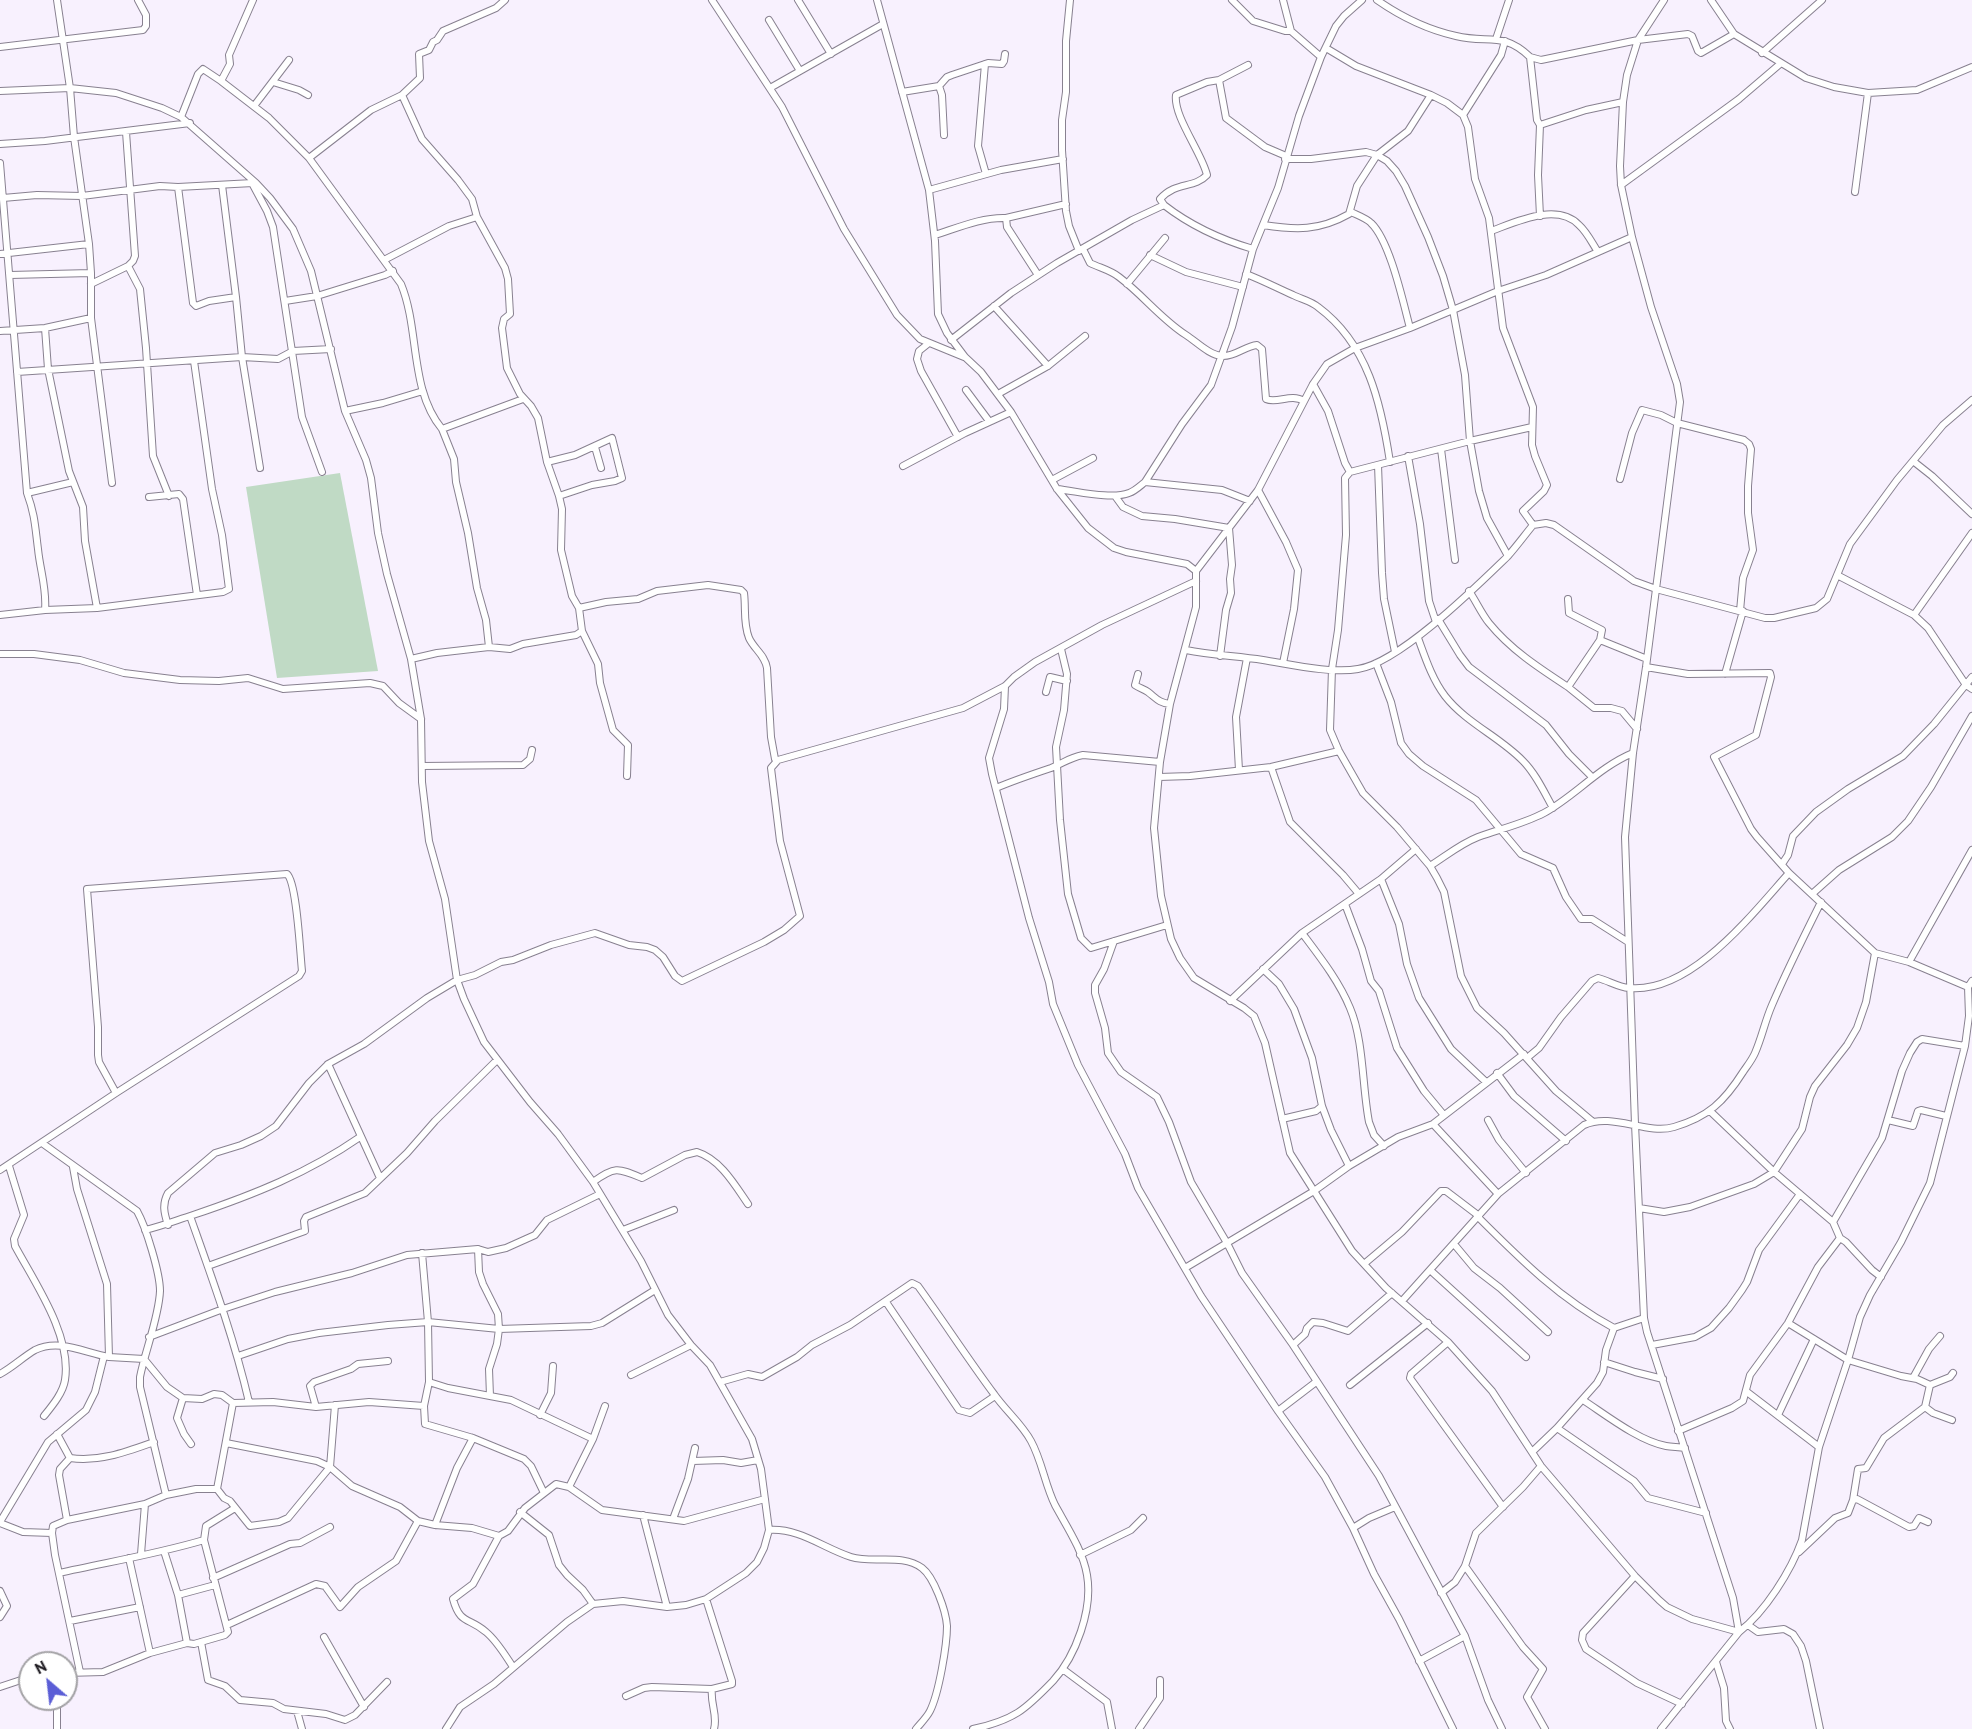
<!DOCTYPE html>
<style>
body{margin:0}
#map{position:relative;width:1972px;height:1729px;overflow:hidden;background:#f8f1fe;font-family:"PT Sans",sans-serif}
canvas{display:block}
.north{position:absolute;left:18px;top:1651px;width:60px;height:60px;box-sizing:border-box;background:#fff;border:2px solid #a3a2a5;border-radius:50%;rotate:332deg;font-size:16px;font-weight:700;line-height:24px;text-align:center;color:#1a171d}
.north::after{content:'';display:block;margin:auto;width:21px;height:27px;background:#5b5ed6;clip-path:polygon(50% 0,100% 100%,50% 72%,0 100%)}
</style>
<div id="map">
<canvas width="1972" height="1729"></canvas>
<div class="north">N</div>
</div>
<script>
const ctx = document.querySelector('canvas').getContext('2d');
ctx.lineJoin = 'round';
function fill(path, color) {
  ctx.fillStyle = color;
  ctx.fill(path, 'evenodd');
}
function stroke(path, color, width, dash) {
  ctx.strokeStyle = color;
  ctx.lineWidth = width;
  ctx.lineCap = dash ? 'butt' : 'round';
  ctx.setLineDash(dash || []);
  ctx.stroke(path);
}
const green = new Path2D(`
 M340,473L378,671L277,678L246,487Z`);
const minor = new Path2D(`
 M57,0L70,88L74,137L89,244L91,273V318L112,483
 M712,0L782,107L844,229L897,315L920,339L964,357
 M798,0L831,54
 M877,0L929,190L935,241L938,314L947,333L965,357L981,372L1011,412L1057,489L1088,528L1114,548L1126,552L1187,564L1196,571V607L1170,704L1160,762L1154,828L1161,896L1171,939L1180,958L1194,978L1244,1008L1254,1016L1265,1043L1290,1153L1352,1251L1386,1288L1448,1342L1492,1391L1541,1466L1635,1576L1659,1600L1667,1607L1692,1619L1739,1632C1765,1612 1791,1571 1802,1540L1819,1447L1848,1360L1860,1317L1870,1295L1901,1242L1930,1183L1965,1046L1969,1016L1968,987L1972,981
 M1070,0L1066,41V92L1062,120V150L1066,211L1069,226L1079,251
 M1232,0L1253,21L1285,31H1291
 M1283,0L1291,31L1321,57
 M1377,0C1400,16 1429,30 1456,36C1488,44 1503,31 1530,57L1537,120L1540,125L1538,175L1540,216
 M1711,0L1734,34L1806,78L1834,87L1868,93L1917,90L1972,67
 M769,20L800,71
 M1496,39L1509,0
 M0,47L143,30L146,26V15L138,0
 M1326,48L1356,66L1431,95L1447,103L1463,115L1468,127L1475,179L1489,218L1503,328L1533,407L1532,445L1535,456L1547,485L1544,491L1523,511L1533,525
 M1762,53L1822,0
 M1530,57L1541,60L1638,40L1688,34L1692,36L1698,51L1701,53L1734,34
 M985,64L978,146L986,174
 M1219,80L1226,118L1265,147L1286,156
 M221,81L230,64L229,55L253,0
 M273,82L299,90L308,95
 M939,86L942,95L944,135
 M770,88L883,24
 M0,91L70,88L116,93L162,108L181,117L256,183L270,198L293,229L311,271L345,411L366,460L371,478L378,533L387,574L411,659L421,719L422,782L429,841L445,899L457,980L464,999L484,1042L530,1102L558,1134L593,1182L641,1261L668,1315L691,1345L710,1365L752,1439L761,1469L769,1530L764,1548L757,1562L746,1573L706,1599L686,1605L667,1607L623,1601L593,1604L567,1622L494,1684L460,1707L446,1729
 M902,92L939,86L947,77L952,75L988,63L1002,64L1004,61L1005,54
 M402,95L422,139L458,180L472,199L477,217L505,268L508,279L510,314L504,319L502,328L507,368L520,394L531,406L538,418L547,462L559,496L562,509L561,550L572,596L579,608L582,631L576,635L523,644L510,649L489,647L437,653L411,659
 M254,106L289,60
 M1463,115L1501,55L1505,41
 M181,117L198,74L203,69L221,81L269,118L309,158L401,284C420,330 409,389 442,429L523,399
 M1540,125L1586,110L1623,102
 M126,132L135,256L133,261L128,266L140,289L146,348L153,456L169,496
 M0,144L45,141L190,123
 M309,158L371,110L402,95L420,78L419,54L429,50L433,42L437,40L443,31L496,8L505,0
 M1285,159H1311L1366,152L1377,155L1387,161L1396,171L1405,186L1428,237L1443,276L1453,310L1465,375L1470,441L1479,491L1487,518L1508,556
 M0,163L27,493C35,515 35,526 38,549C40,570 47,589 45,610
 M252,183L267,211L273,227L302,417L322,472
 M222,185L236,297L242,357L260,468
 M1621,185L1739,99L1780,64
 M178,187L193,303L196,306L209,301L236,297
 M929,190L1001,170L1063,159
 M1855,192L1868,93
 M3,198L37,195L82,196L160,186L178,187L253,183
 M1164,205L1160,199C1176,181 1194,189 1207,175C1202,153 1173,116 1176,95L1207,82L1219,80L1248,65
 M1351,212C1357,215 1366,218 1371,223C1390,241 1403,302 1410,328
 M1006,218L1007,227L1038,275
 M1263,225C1296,230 1319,231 1349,214L1357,186L1377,155L1408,131L1431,95
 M1491,231C1516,222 1557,202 1579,225C1587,232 1592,243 1598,252
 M935,235C957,228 982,217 1006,218L1066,204
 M1083,249L1090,263C1100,268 1110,270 1119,277C1143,295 1161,319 1186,335C1197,342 1209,355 1222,356C1235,357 1245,346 1257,345L1262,349L1266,399C1277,404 1291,393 1304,401
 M0,254L89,244
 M1150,255L1186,272L1243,287
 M384,260L449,226L477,217
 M1246,274C1262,280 1277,288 1293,295C1301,299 1311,301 1318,307C1368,344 1381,403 1390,462
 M10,275L91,273
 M91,284L128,266
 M1127,284L1165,238
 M285,301L317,296L385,275L393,271
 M994,306L1048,366
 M45,328L48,369L69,471L83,507L85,541L97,608
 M0,331L45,328L91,318
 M951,340L1011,293L1057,263L1132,220L1164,205C1191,226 1219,239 1253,249
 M929,343L919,351L917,359L921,371L958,437
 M17,372L242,357L278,359L293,351L331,349
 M1313,384L1328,411L1345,463L1350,472L1345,478L1346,535L1338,630L1332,669L1330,730L1339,751L1363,793L1397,827L1430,866L1437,878L1444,892L1461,976L1477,1008L1504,1033L1556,1091L1592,1121
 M966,390L989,421
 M998,394L1048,366L1085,336
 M345,411L383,403L423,391
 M442,429L454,459L456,482L468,533L477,588L486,620L489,647
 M595,447L601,468
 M1441,449L1455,560
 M1408,456L1420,524L1429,601L1436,622
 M1913,461L1932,476L1972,514
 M547,462L575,455L612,438L622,478L615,481L592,485L559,496
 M1378,465L1382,573L1384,599L1395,652
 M903,466L965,433L1011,412
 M1350,472L1470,441L1532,427
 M1620,479L1632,433L1642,410L1661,415L1677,423L1744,440L1749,444L1751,449L1748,486V513L1753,550L1743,578L1740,611
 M1052,480L1093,458
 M1145,482L1222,490L1250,501
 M1057,489C1077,491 1111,500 1129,493C1135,491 1140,486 1145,482L1182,424L1211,385L1232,327L1253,249L1278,188L1299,116L1321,57L1336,26L1344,16L1362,0
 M1258,490L1286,542L1298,570L1294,609L1283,663
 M27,493L73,482
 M1115,496L1123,507L1142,516L1175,519L1229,528L1232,565L1230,579L1231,593L1226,610L1220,656
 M149,497L179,494L183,499L197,595
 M1196,571L1258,490L1313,384L1327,364L1355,348L1410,328L1498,291L1546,275L1632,237
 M1837,575L1914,615L1928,628L1966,685L1972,689
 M1469,591C1476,601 1481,613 1489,623C1511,650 1539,668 1568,687
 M1568,599L1569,613L1602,630L1600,640L1647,659
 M579,608L606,602L638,599L657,591L708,585L741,590L744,593C746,608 743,623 749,638C754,649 765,655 767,668L771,737L775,759
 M0,615L45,610L97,608L223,592L229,589L222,535L212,489L194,361
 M1914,615L1972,533
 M1438,619L1460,655L1469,667L1546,725L1569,754L1592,777
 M582,631L598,664L600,683L613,730L628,745L627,776
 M1418,638C1425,657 1432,679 1445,696C1466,723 1500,737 1523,761C1536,774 1544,792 1553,808
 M1600,640L1568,687L1594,708H1611L1622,711L1637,729
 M1061,649L1067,674L1064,710L1056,747L1060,820L1068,894L1081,938L1091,948L1167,925
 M1186,650C1211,655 1237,656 1263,660C1289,664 1332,674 1358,669C1399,663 1476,587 1507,557C1516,547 1524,536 1533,525L1546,523L1554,525L1634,581L1656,589L1765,618H1774L1816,608L1827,599L1850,544L1897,480L1943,425L1972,400
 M0,654H34L80,660L124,673L180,680L219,681L248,678L283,689L370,683L383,686L399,703L421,719
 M1376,663L1391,702L1401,743L1409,754L1423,766L1476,800L1521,854L1553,868L1566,897L1581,919H1592L1628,942
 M1646,667L1688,674L1770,673L1771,677L1756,735L1714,757L1751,829L1757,837L1789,873L1875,953L1909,962L1968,987
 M1138,674L1135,685C1139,688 1144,689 1148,692C1156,698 1159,703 1170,704
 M1725,674L1743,611
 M1005,686L1004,709L989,758L992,774L1029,918L1049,982L1053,1004L1078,1065L1125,1154L1138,1188L1201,1296L1278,1411L1325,1477L1353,1528L1374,1574L1399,1619L1453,1729
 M1046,692L1050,677L1067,681
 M422,766L523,765L530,759L532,750
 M1271,767L1290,822L1343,875L1359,894
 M1239,770L1236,717L1247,658
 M1159,777L1190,776L1271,767L1339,751
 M996,788C1015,780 1033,774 1051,768C1064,763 1068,758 1083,755L1160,762
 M1782,864L1788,855L1793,836L1816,812L1848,789L1903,756L1934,724L1972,677
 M1430,866C1446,856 1460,844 1478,837C1500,829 1523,824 1544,813C1575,796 1599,767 1633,753
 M1381,879L1399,924L1407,964L1419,998L1451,1049L1486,1082
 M1812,894L1839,870L1892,837L1908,821L1931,787L1972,716
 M1345,904L1362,949L1371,981L1379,991L1397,1048L1424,1091L1443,1114
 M1302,933C1320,957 1339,981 1350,1008C1364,1041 1362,1086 1369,1122L1374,1135L1384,1146
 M1114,941L1104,969L1095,985V993L1105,1028L1108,1053L1121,1072L1157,1097L1169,1122L1191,1182L1227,1243L1242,1273L1293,1345L1379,1476L1465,1636L1488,1700L1502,1729
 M1909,962L1972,850
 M1263,969L1279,984L1294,1009L1312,1058L1322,1106L1331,1130L1349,1166
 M1230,1001L1302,933L1381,879L1416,849
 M1527,1058L1539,1048L1561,1017L1592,981L1598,978C1609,981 1618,987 1629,988C1691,994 1752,914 1789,873
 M328,1064L380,1178
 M1497,1073L1514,1096L1566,1141
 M1710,1111L1774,1172L1833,1222L1840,1238L1846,1242L1872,1270L1881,1277
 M1282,1119L1316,1111L1322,1106
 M1488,1120L1499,1140L1526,1173
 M1888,1120L1913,1126L1918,1111L1921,1110L1946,1116
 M1433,1124L1498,1194
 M42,1143L137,1211C146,1227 160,1273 160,1291C159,1317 145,1351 140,1377V1387L166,1495
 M9,1166L24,1215L14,1239L15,1246C35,1283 72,1336 65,1380C63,1393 52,1406 44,1416
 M0,1170L116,1093L299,976L302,971C300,953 297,883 287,874L87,889L98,1027V1055L99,1062L116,1093
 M593,1182C615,1166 618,1168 642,1178L685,1155L697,1152C720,1159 735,1185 748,1204
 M1639,1208L1664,1212L1690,1207L1754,1184L1774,1172L1802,1129L1810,1097L1815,1086L1847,1045L1857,1028L1866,1002L1875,953
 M190,1216C212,1278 234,1338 249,1402
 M1478,1217C1521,1260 1560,1299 1614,1328
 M1833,1222L1882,1138L1902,1071L1910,1053L1917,1042L1922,1039L1965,1046
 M168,1225C164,1213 162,1204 168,1193L215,1153L241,1145L261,1136L276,1126L309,1083L328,1064L364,1044L427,998L457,980L475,975L501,962L513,960L551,945L595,933L629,945L647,947L655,950L663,957L675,976L682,981L764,942L784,930L800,916L780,841L771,768L778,760L963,708L1005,686L1014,677L1035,662L1102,625L1196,581
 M145,1230C162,1226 177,1220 193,1215C253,1195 308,1173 360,1137
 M623,1230L674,1210
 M1454,1244L1474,1268L1500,1288L1548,1332
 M478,1249L479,1272L483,1284L498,1314L499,1329L497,1344L489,1369L490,1396
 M422,1253L428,1322L429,1382L424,1406L425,1424L473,1438L524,1459L531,1466L544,1493
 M1364,1264L1402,1232L1441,1191H1446L1479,1216
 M208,1266L305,1231L304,1221L306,1217L365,1193L407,1153L435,1121L497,1060
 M1185,1268L1314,1191L1349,1166L1398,1137L1433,1124L1524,1054
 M1430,1270L1526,1357
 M1402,1301L1498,1194L1584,1125C1612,1112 1646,1135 1674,1127C1708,1117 1724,1102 1743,1072C1747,1066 1752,1060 1755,1053C1762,1037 1765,1021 1772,1005C1787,970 1804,936 1821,902
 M886,1302L959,1410L970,1413L995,1396
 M1788,1323L1848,1360L1901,1376L1917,1379L1930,1385
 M149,1337L223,1309L275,1292L352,1273L407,1255L478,1249L488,1252L506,1248L535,1235L547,1220L600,1194
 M1448,1342L1411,1374L1410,1378L1503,1507
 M1293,1345L1305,1334L1307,1328L1313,1322L1323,1323L1348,1331L1392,1293
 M1652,1345L1695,1337L1711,1328L1729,1308L1742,1290L1747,1282L1759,1250L1800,1194
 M238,1356L288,1339L319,1333L388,1325L428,1322L499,1329L591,1326L602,1323L655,1290
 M109,1357L144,1359L167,1387L183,1398L202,1399L214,1394L222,1395L233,1403L273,1402L316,1407L369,1402L424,1406
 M1604,1362L1635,1372L1663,1379
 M0,1374C13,1367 23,1357 35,1350C59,1338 85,1353 109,1357L107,1284L77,1189L73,1167
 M631,1375L691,1345
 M1913,1378L1929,1349L1940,1336
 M429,1382L448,1388L511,1400L593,1439
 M720,1382L748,1374L762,1377L797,1357L812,1345L850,1325L912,1283L918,1286C944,1322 968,1359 994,1394C1005,1410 1022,1424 1031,1441C1042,1461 1045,1485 1055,1505C1067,1527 1083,1551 1087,1575C1093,1609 1076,1656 1053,1681C1025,1710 1014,1720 973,1729
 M1350,1385L1428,1323
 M1747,1392L1819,1447
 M183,1398L177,1418L184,1434L191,1444
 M1583,1400C1606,1415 1639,1441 1666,1446C1672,1447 1679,1447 1685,1448
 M316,1407L310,1386L314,1382L351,1369L358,1364L388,1361
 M1925,1407L1933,1413L1952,1420
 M1278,1411L1316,1382
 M540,1415L551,1393L553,1366
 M1778,1415L1814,1339
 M1557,1428L1634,1481L1648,1498L1706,1513
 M1678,1431L1732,1408L1743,1401L1750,1375L1788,1323L1818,1267L1840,1238
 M57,1434L70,1458
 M226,1443L317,1461L330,1467L352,1486L400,1507L418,1521L435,1525L472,1528L499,1536L508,1531L525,1508L556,1484L569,1487L602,1510L684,1521L765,1499
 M1532,1452L1557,1428L1597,1383L1603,1372L1606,1350L1614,1328L1644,1318
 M693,1461L723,1460L741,1463L758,1460
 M569,1487L593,1439L605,1406
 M217,1489L233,1403
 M1853,1500L1858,1469L1866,1468L1884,1438L1925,1407L1930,1385L1950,1377L1953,1373
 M520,1512L549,1535L559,1565L567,1575L583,1590L593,1604
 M643,1515L667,1607
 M673,1519L688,1479L695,1448
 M67,1520L59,1475L60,1469L70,1458C100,1462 126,1452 154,1442
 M0,1522L48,1442L86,1410L95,1392L104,1356
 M0,1523L23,1532L52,1533
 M435,1525L457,1468L473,1438
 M1353,1528L1369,1518L1395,1507
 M769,1530C800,1528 823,1548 851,1557C873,1564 902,1553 922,1568C934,1577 946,1611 947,1626C947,1645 939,1693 930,1711C927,1717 921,1723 916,1729
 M499,1536L473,1584L453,1599C460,1625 469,1617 486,1632C497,1641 505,1655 513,1667
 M1799,1552L1835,1518L1848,1513L1853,1500L1857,1499L1909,1527L1914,1526L1919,1518L1928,1522
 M141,1554L145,1504
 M1080,1555L1131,1530L1143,1518
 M129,1558L150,1653L187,1643L178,1595L164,1551
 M1465,1566L1523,1647L1543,1669L1527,1697L1545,1729
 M59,1573C108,1562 157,1554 204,1540L206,1526L235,1508
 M1635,1576L1583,1633L1582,1640L1586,1649L1637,1683L1682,1704
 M213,1578L290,1544L300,1543L330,1527
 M0,1591L7,1606L0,1617
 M1441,1593L1455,1582L1465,1566L1476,1533L1523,1487L1541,1466
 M178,1595L215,1585
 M706,1599L732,1681V1684L712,1689C710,1704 718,1715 714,1729
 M70,1621L140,1607
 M227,1625L316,1584L325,1586L340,1607L358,1587L396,1561L418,1521
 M1748,1625L1758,1632L1784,1629L1793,1634L1801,1646L1806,1661L1820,1729
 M324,1637L364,1707
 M201,1642L208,1680L225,1686L240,1700L273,1703L284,1709L326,1714L345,1720L355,1715L387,1682
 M187,1643L194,1644L225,1635L228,1632L204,1540
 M1419,1661L1465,1636
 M1716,1662L1724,1688L1726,1721L1730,1729
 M1064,1670L1107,1702L1112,1729
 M80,1672L55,1555L52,1533L53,1526L67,1520L145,1504L166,1495L196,1489H217L224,1498L230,1501L250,1526L279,1522L288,1518L330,1467L335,1405
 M66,1673L103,1672L150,1653
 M0,1687L30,1677
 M626,1696L644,1688L652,1687L712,1689
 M57,1699V1729
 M297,1711L302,1729
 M1139,1729L1160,1698V1680
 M1661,1729L1739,1632L1733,1598L1647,1332L1644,1318L1635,1124L1625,837L1633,753L1646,667L1680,402L1677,384L1651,307L1632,237L1621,185L1620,166L1623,102L1627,75L1638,40L1664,0`);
fill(green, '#c0dac5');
stroke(minor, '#888190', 8);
stroke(minor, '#fff', 6);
</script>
